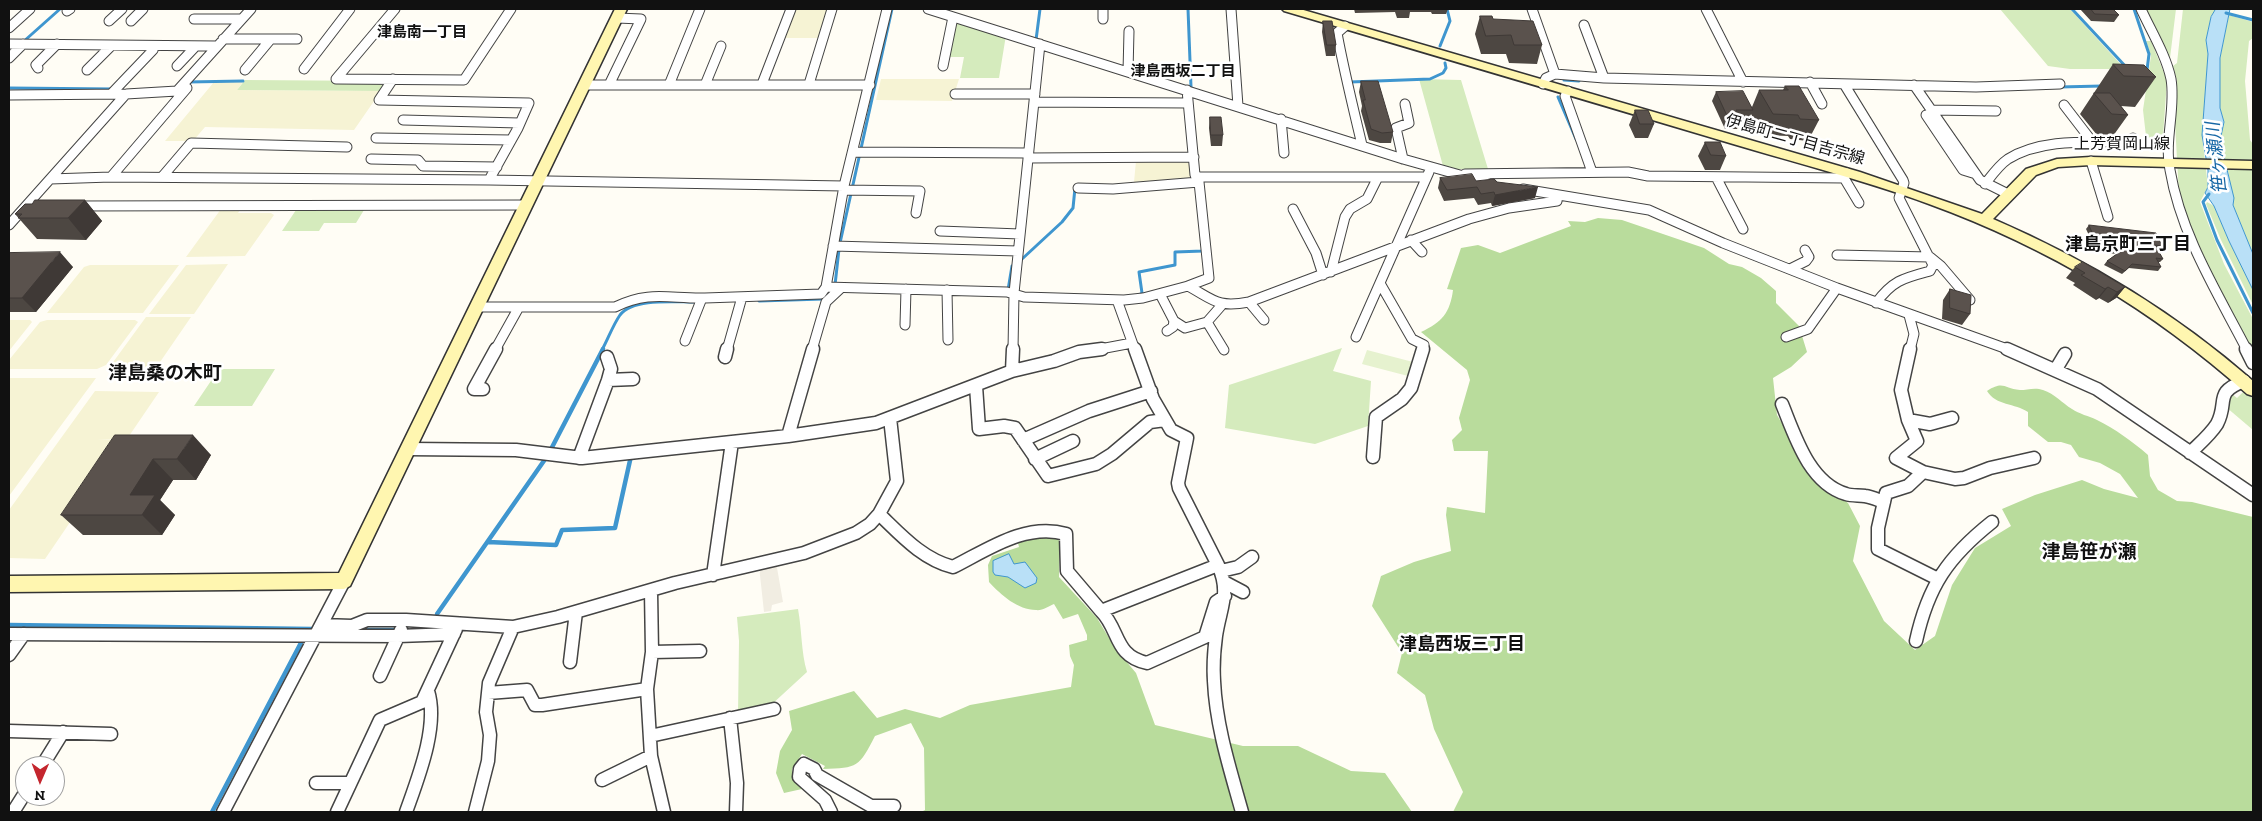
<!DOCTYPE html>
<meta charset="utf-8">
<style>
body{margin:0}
#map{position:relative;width:2262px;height:821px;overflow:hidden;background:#fffdf5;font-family:"Zilla Slab",serif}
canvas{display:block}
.frame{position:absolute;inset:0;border:10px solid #111;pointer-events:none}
.north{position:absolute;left:15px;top:756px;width:50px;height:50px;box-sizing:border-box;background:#fff;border:1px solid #a0a0a0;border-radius:50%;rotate:181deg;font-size:14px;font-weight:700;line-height:20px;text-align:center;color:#111}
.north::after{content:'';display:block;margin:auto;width:18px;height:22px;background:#c4262e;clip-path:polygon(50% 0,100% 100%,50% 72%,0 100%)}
</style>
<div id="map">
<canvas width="2262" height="821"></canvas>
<div class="frame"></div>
<div class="north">N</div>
</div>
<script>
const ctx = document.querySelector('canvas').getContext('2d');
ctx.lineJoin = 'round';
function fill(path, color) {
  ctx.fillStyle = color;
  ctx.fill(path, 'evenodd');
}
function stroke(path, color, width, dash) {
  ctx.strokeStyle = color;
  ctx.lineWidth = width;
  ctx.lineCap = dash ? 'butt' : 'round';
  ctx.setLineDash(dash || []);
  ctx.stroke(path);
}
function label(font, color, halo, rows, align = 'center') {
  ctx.font = font + ' "Zilla Slab","Noto Sans JP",serif';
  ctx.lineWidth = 5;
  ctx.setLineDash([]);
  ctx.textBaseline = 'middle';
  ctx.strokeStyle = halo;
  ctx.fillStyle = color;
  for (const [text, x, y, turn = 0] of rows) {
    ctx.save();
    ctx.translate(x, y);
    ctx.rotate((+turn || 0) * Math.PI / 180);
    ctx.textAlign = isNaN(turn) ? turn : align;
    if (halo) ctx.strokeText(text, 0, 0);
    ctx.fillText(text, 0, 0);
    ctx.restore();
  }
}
const farmland = new Path2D(`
 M795,9H830L820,38H785Z
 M881,79H959L952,101L876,100Z
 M214,82H243L237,90L381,91L354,130L205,127L193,141H165Z
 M1136,161H1190L1191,179L1134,182Z
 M221,209L240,210L238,213H271L274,215L245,256L186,257Z
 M228,264L194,314H149L186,265Z
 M90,265H179L143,313H47L84,267Z
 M146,317H191L158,365L152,368L114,369L111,365Z
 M9,320H30L32,322L9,351Z
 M47,320H135L138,322L106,365L97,369H9V360L40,322Z
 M9,378H96L9,496Z
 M95,391L159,392L127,439H97L126,440L45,559L9,558V510Z`);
const green = new Path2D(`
 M2000,9H2070L2125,69H2070L2048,66Z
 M2146,9H2176L2170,58L2168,57Z
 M2183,9H2216L2211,17L2206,40L2208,54L2202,135L2208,187L2200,202L2224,264L2253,319V349H2250L2196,243L2179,195L2174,105L2177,81L2173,66L2177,63Z
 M2229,15L2253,22V38L2249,41L2245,81L2250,140L2253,144V254L2233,205L2228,171L2220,141L2224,122L2220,108V58Z
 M955,22L1006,35L999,78H960L964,57H948Z
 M2146,41H2151L2167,80L2162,150L2105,147L2147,145L2143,110L2151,56Z
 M1419,79L1461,80L1488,169H1452L1443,166Z
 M245,80L386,81L381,91L237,90Z
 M2207,202L2214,206L2229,241L2253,290V305L2221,240L2206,204Z
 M296,210H364L356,223H324L319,231H282Z
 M1342,348L1333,371L1371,381L1368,426L1315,444L1225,428L1229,385Z
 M219,369H275L252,406H194Z
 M2244,391L2253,399V430L2226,407L2228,398L2232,394L2237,398Z
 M798,609C802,630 801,652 807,672L770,706L738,714L739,641L737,617Z`);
const forest = new Path2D(`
 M1598,218L1622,220L1704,248L1729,264L1742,267L1761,278L1776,291V303L1799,326L1807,352L1791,367L1773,378L1777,415L1812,474L1848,503L1860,526L1853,561L1884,621L1915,650L1935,636L1952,585L1975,548L2011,526L2002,509L2035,495L2082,480L2104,489L2138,498L2120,474L2100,463L2079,457L2071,445L2061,442H2048L2028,426V412C2015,403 1996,406 1987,391C2004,380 2004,389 2020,390C2027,390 2035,387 2043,390C2055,394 2062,403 2072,409C2079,414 2089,416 2097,420C2115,429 2132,441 2148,455L2150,476L2158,490L2177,501L2192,502L2253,517V812H1453L1463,792L1434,729L1425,695L1397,673L1402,653L1372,606L1381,576L1414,562L1451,551L1446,515L1447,507L1485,513L1488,451H1454L1452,440L1462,430L1459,418L1470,380L1467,370L1421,332C1442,322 1450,313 1453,290L1447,289L1461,248L1478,245L1500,253L1571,226L1568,221L1585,222Z
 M1038,537H1053L1060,541L1059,577L1097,618L1115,648L1136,673L1155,725L1243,746H1298L1351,771L1385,773L1412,812H921L925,810L924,748L911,723L875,736C859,767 858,768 823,769L825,766L802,754L792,769V779L802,789L784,793L776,773L780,751L792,730L789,711L854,691L877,718L905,709L940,718L970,705L1071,687L1074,665L1070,656L1069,645L1087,640V635L1078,614L1063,619L1054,604C1049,606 1042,611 1036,610C1018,610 1001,595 989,582L988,565L992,556L1019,547L1018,543Z`);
const pitch = new Path2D(`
 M1367,350L1413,362L1408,376L1362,364Z`);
const plaza = new Path2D(`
 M776,562L783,602L772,605L771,611L764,612L759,566Z`);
const water = new Path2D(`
 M2216,9H2230L2220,58V108L2224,122L2220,141L2234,198L2233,205L2253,254V290L2229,241L2214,206L2205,193L2208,187V170L2202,135L2208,54L2206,40L2211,17Z
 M1009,554L1014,564L1025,562L1037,578L1036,583L1025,588L1008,577L995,575L993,572V561Z`);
const streamFar1 = new Path2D(`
 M1188,9L1191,87
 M2072,9L2127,68
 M2134,9L2149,54L2147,70
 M2226,13L2253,20
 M1036,40L1040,9
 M23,42L60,9
 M1440,46L1450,21L1447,9
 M1564,80L1579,81
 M188,82L243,81
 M1350,82L1430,79L1443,73L1446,68L1445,63
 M2059,87L2102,86
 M9,88L114,89
 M1558,97L1576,139
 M2209,194L2203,202L2217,240L2253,313
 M840,243L892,9
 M1022,259L1062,222L1073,208L1075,188
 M835,285L839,249
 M1008,290L1012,266
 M1139,295L1142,293L1139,272L1175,265V252L1203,251V248
 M759,301L823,299
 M602,350C608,339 613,325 620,315C633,298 674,302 693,302`);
const stream = new Path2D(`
 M488,542L556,545L562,530L615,528L631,456
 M437,614L548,455L603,349
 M9,625L312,629
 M363,630H395
 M212,812L304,637`);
const streetFar1 = new Path2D(`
 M395,9L336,79L464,80L511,9
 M928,9L1403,159L1492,184
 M1103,9V19
 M1231,9L1238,106
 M1532,9L1555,74L1546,78L1543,84
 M1706,9L1743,82
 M2141,9C2151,31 2166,55 2171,79C2176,108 2164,140 2170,170C2181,235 2217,292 2247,350
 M67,11L70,9
 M194,19H241
 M109,21L122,9
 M131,21L143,9
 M1584,25L1604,78
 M1345,26L1337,33C1344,71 1353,107 1362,145
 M9,28L30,9
 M223,39H297
 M9,44L217,46
 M9,58L23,44
 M177,66L196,46
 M943,66L953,17
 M38,68L36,65L57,44
 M304,69L350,9
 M87,70L112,45
 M245,70L270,40
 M1128,72L1129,31
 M1555,74L1604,78L1976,87L2060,84
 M393,79L379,100L529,103L518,128L489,180L844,186
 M1810,82L1822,104
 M762,84L791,9
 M809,84L832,9
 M1844,84L1903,180L1904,183L1899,198L1933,265L1930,271C1904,278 1893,280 1876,303
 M585,85H870
 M609,85L641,19L617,18
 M669,85L700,9
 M705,85L721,46
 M1914,85L1980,180L2008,194
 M1568,91L1565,96L1592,172
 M111,94L153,50L151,46
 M955,94H1035
 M9,95L126,94L177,91L251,9
 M1034,102L1188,103
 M2064,105L2094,144
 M1932,110L1996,111
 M1926,115L1963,170L1976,174
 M1281,119L1284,153
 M403,120L519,123
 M376,138L511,140
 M853,152L1028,153
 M1028,158L1194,157
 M371,159L418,160L423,166L497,167
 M1403,159L1396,128L1409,123L1405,104
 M2091,161L2108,217
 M1465,174L1628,172L1648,176L1844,178L1847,173
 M111,177L489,180
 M162,177L191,143L347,147
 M1199,177H1426
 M1716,177L1743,229
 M1844,178L1859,203
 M50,179L111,177L187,88
 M1985,184C1992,175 1999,165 2008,159C2044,137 2093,143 2133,142V138
 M1078,188L1113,189L1199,182V177L1195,175L1187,90
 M1523,189L1649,210L1723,243L1837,288L2010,350
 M844,190L920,191L916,213
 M74,206L526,205
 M1293,209L1316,253L1323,275
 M9,225L126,94
 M940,231L1020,234
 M1411,240L1422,252
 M833,246L1018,251
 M1837,255L1930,257L1941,266L1970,300
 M1790,269L1806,261L1809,257L1805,250
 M1331,272L1345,217L1350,209L1367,199L1377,179
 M1381,285L1412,339L1424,345L1422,350
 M1188,286L1209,278L1199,182
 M826,287L844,186L887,9
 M947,290L948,340
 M1160,294L1174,321L1185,328L1207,322L1221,306
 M1117,300L1135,350
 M1249,302L1264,320
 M477,307H615C649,290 670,299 705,298C744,297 782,295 821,294L826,287L1007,292L1024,297L1124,300L1143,298L1188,286C1214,300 1217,308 1249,302L1469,219L1509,208L1557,201L1558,195
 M1909,315L1914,334L1910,350
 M1207,322L1224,350
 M905,325L906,289
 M1167,331L1173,327L1174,321
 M1356,337L1429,172
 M1786,337L1808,329L1837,288
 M685,341L702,298
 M495,350L519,307
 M727,350L742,297
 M812,350L826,302L841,288
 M1013,350L1014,293L1040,44
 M1095,350L1132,343`);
const street = new Path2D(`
 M1135,349L1153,399L1171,430L1187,438L1178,483L1179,488L1218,565
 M1910,349L1901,390L1908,420L1917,441L1896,458L1923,472L1908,486L1886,493L1878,528V549L1936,578
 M2007,349L2097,389L2253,495
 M2246,349L2253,363
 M725,357L727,349
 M2056,369L2065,354
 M1012,371L1054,361L1079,352L1102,349
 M608,380L633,379
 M976,386L979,429L1004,426L1015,428L1048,476L1096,464L1112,454L1150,422L1165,420
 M483,389H474L496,349
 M1782,404C1795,436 1809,483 1846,494C1852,496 1859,495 1865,496C1872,497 1878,500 1884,502
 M1908,420L1930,424L1952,418
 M788,436L813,349
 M1023,440L1089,411L1151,391
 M408,449L516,450L582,458L788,436L876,423L1012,371L1013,349
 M2190,453C2199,444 2210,435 2217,424C2229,401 2213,393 2244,381
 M1373,457L1376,417L1402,399L1411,388L1423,349
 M579,458L608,380L611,369L607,357
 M1035,459L1073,441
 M1923,472L1955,479L1964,478L1990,468L2034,458
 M879,514C901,535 922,559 953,567C987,550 1026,522 1066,534L1067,571L1101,611L1218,565C1231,593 1220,608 1216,636C1214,651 1213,666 1214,681C1216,726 1230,769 1242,812
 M1221,571L1238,567L1252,557
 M713,575L732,442
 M1224,582L1243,592
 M651,591L652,652L647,689L651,756L664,812
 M1101,611C1120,630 1114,656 1147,663L1205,637L1216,602L1225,596
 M322,625L352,626L367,620H406L513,627L558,617L675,583L804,553L856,533L870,524L879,514L897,481L890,418
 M9,634L398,636L454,634
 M1916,641C1928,586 1948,557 1992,522
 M652,652L700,651
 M9,655L24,634
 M570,662L576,612
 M380,676L401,630
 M488,693L527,690L535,705H542L647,689
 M730,718L737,783L736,812
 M9,731L111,734
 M650,736L774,709
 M42,766L63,732
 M602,780L651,756
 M316,783H349
 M13,812L25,793
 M223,812L344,581
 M337,812L380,720L422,702L456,629
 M406,812C418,778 439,726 428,691
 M475,812L488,761L490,735L486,712L489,683L513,627
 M831,812L825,800L799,777L800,769L804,764L814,769L817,775L871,806H894`);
const secondary = new Path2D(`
 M615,9H627L350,586L344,589L9,592V576L339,573Z
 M1282,9H1300L1860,172L1982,214L2026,169L2057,159L2091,157L2253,161V169L2091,165L2058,167L2036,175L1993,219C2088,260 2175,313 2253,381V396L2247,394C2153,310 2047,247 1929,204C1858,178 1785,160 1713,138C1570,95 1427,53 1284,11Z`);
const wall = new Path2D(`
 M1354,9H1448L1446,14H1432L1431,12H1410L1409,18H1397L1395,12L1355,13Z
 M2080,9H2113L2119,15L2114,22L2091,21Z
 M1480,16L1493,19L1542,45L1537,64L1509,63L1506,54H1481L1475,34Z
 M1323,21L1336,45L1335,56H1326L1322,32Z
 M2113,64L2156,77L2135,107L2121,106L2128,115L2113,136L2097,135L2080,114Z
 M1361,81L1393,132L1391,143H1380L1369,140L1361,111L1362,106L1359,92Z
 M1785,86L1819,120L1808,141L1790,139L1788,136L1763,135L1751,114L1749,119H1741L1737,129H1725L1712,101L1716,92L1752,107L1759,90H1783Z
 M1635,110L1654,124L1648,138H1635L1629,125Z
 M1210,117L1223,135L1222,146H1211L1209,128Z
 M1705,142L1726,156L1720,170H1705L1698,156Z
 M1440,178L1476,181L1497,182L1535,198L1492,206L1491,203L1478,205L1474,198L1444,201L1438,188Z
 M85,200L102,221L86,240L37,239L15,214Z
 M2089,225L2162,246L2159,250H2158L2163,259L2160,262H2158L2161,267L2158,271L2129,268L2122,274L2104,265L2107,261L2117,254L2097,252L2086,229Z
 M9,253L73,267L36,312H9Z
 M2075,267L2125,287L2116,298L2108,303L2099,298L2096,300L2073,285L2075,283L2066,278Z
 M1950,289L1970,314L1962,325L1942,319L1943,300Z
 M115,435L211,455L196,480H173L160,500L175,515L162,535H83L61,515Z`);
const shadedWall = new Path2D(`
 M1538,187L1535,198L1492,206L1495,195Z
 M85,200L102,221L86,240L68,218Z
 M60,252L73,267L36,312L22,298Z
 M2108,287L2099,298L2096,300L2105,289Z
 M2125,287L2116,298L2108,303L2117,292Z
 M193,435L211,455L196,480L177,459Z
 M153,459L173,480L160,500L175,515L162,535L142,515L130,495Z`);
const building = new Path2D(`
 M2091,9H2113L2119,15L2095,14Z
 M1480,16H1492L1493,19L1533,21L1542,45H1514L1511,35L1486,36Z
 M1323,21H1332L1336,45H1327Z
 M2113,64L2144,65L2156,77L2124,76Z
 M1361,81H1378L1393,132L1382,133L1371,129L1363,100H1365Z
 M1785,86H1799L1819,120L1800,119L1798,115L1773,114L1759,90H1788Z
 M1743,91L1753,110H1736L1741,120H1729L1716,92Z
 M2094,93H2110L2128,115L2112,114Z
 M1635,110H1648L1654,124H1640Z
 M1210,117H1221L1223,135H1211Z
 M1705,142H1720L1726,156L1711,155Z
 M1472,174L1476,181L1494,179L1497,182L1538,187L1495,195L1494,192L1481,194L1477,187L1447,190L1440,178Z
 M35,200H85L68,218H18L22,214H15L25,204H32Z
 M2089,225L2156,233L2162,246L2155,245L2163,259L2156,258L2161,267L2132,264L2125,271L2107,261L2121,251L2100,249Z
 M60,252L22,298H9V253Z
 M2083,262L2125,287L2117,292L2108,287L2105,289L2081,275L2085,273L2075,267Z
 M1950,289L1971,295L1970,314L1950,308Z
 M115,435H193L177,459H153L130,495H155L142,515H61Z`);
const farNeighbourhoodnames = [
 ["津島南一丁目",422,33],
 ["津島西坂二丁目",1183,72]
];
const streetNames = [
 ["伊島町二丁目吉宗線",1795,140,16],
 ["上芳賀岡山線",2122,144]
];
const waterNames = [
 ["笹ヶ瀬川",2217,158,-96]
];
const neighbourhoodNames = [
 ["津島京町三丁目",2128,245],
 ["津島西坂三丁目",1462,645]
];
const quarterNames = [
 ["津島桑の木町",165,374],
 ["津島笹が瀬",2089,553]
];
fill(farmland, '#f6f3d4');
fill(green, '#d5ebbd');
fill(forest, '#b9dc9c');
fill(pitch, '#e6f2cf');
fill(plaza, '#f1ede2');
fill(water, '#b9e0f7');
stroke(water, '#3f96cf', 1);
stroke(streamFar1, '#3f96cf', 3);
stroke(stream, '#3f96cf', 4.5);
stroke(streetFar1, '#444', 11);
stroke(street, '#444', 15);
stroke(secondary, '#333', 3);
stroke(streetFar1, '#fff', 9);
stroke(street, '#fff', 12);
fill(secondary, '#fff6b0');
fill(wall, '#4d4742');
fill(shadedWall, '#3f3936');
fill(building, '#5a524d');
stroke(building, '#3f3936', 1);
label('bold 15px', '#111', '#fff', farNeighbourhoodnames);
label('16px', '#111', '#fff', streetNames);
label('italic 18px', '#1768a6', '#fff', waterNames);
label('bold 18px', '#111', '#fff', neighbourhoodNames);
label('bold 19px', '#111', '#fff', quarterNames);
</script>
